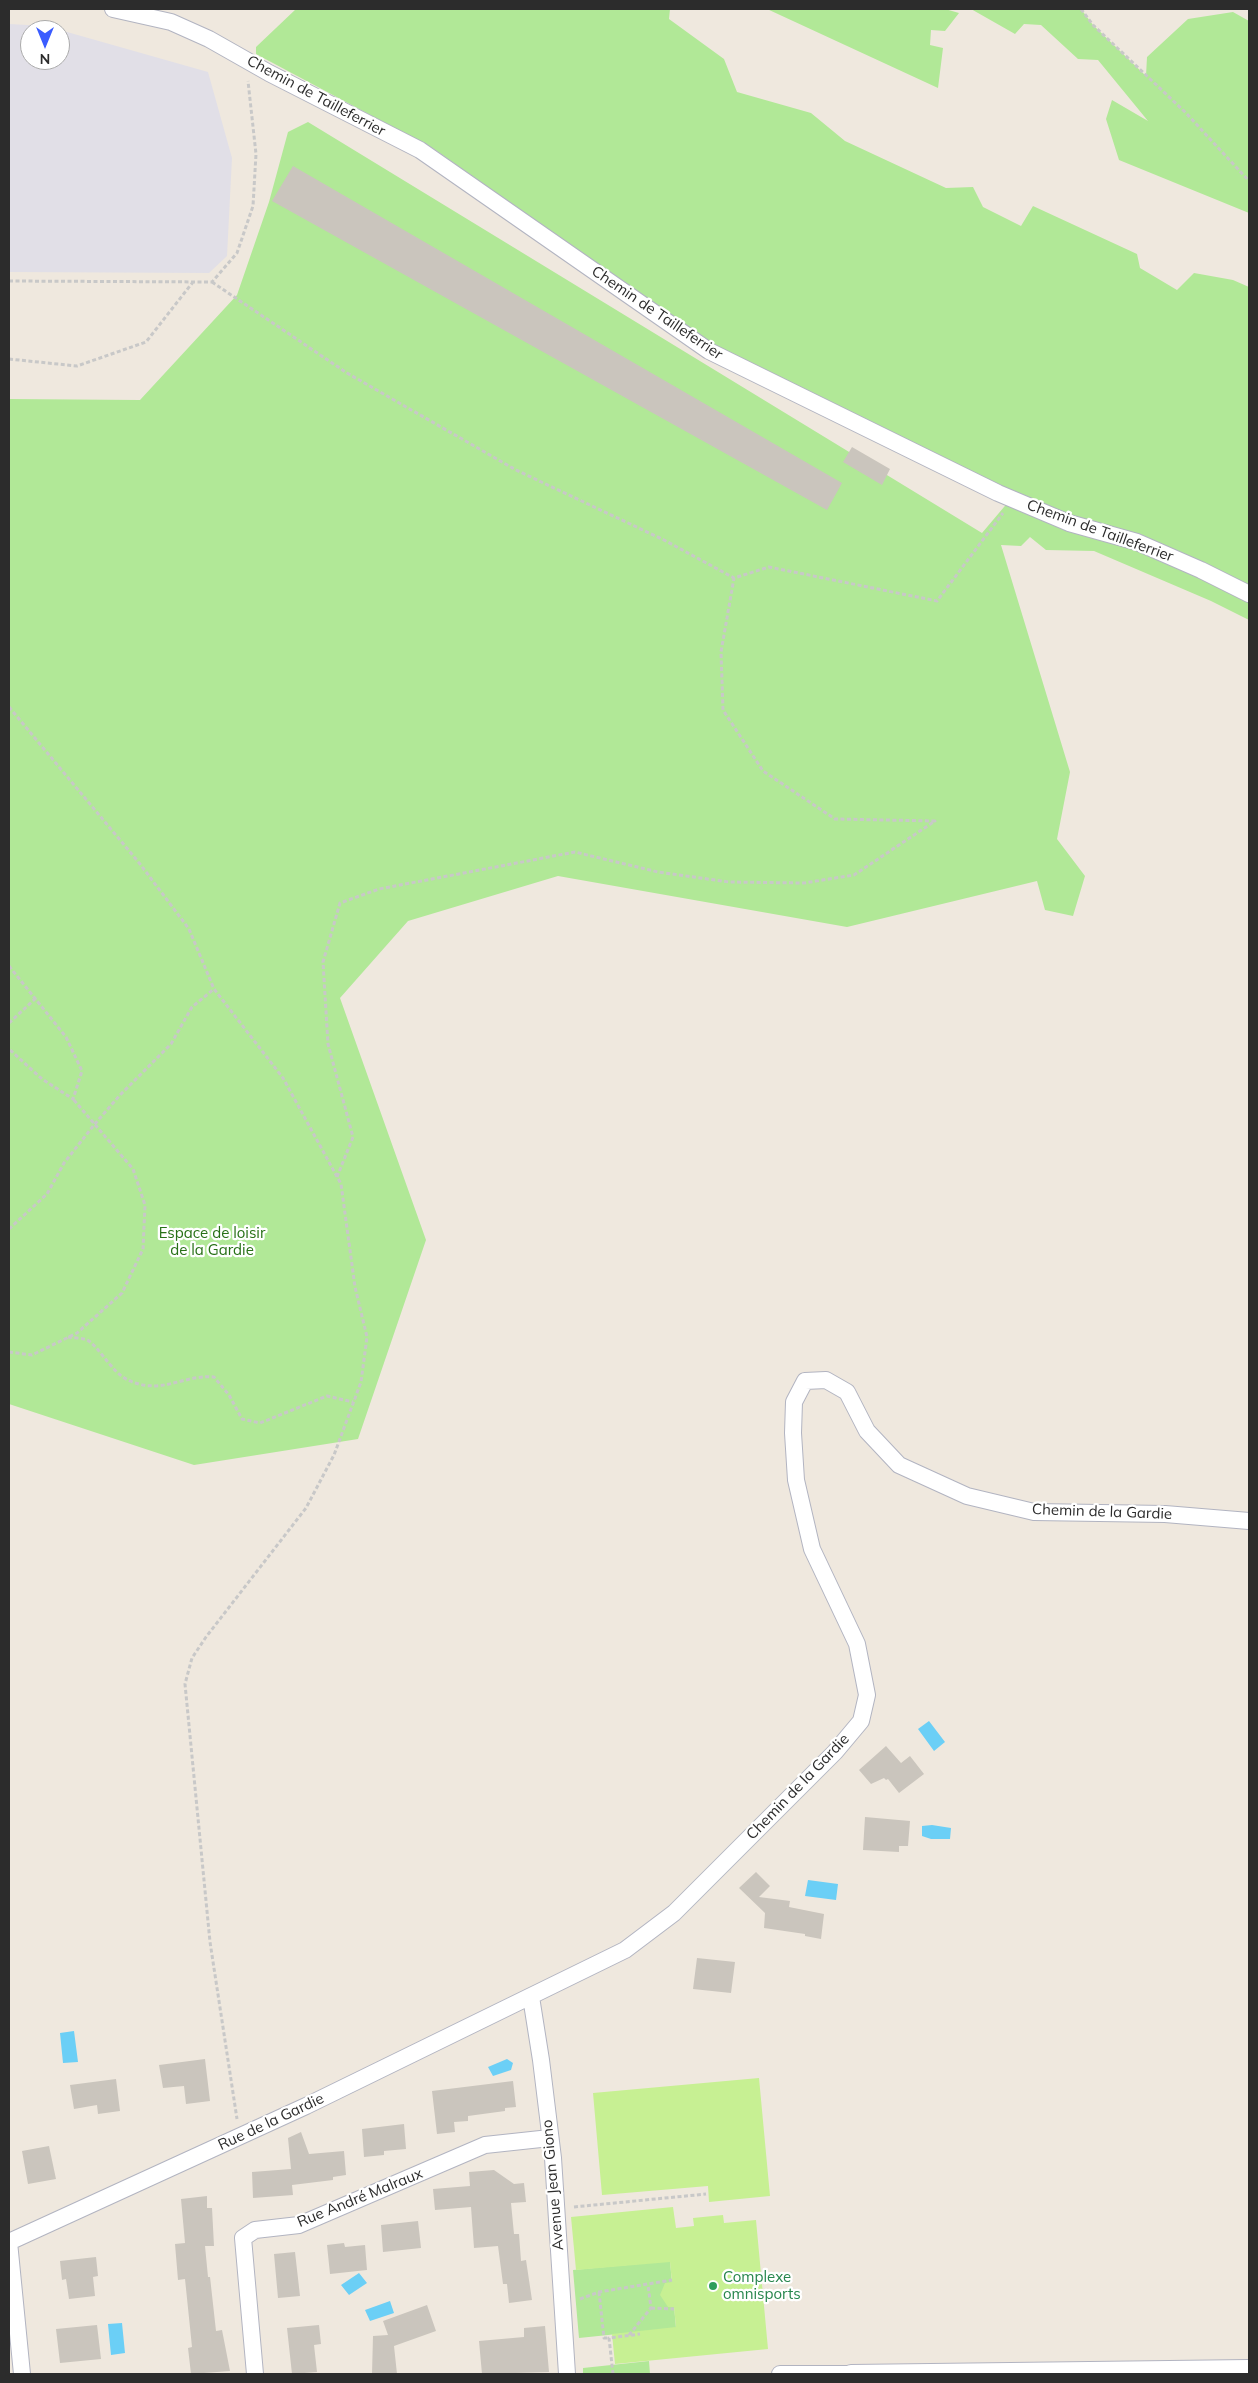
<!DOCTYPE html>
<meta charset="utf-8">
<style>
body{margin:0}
#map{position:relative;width:1258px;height:2383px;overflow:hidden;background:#efe8de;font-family:Mulish,sans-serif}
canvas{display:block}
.frame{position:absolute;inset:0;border:10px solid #2c2c2c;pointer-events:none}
.north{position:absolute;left:20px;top:20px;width:50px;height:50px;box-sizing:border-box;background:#fff;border:1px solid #ababab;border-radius:50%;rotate:180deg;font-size:14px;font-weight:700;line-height:20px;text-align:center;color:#2c2c2c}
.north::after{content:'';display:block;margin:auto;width:18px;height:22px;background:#3b5cff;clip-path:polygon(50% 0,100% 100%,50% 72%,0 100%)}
</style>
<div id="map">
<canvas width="1258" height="2383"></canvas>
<div class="frame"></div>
<div class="north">N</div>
</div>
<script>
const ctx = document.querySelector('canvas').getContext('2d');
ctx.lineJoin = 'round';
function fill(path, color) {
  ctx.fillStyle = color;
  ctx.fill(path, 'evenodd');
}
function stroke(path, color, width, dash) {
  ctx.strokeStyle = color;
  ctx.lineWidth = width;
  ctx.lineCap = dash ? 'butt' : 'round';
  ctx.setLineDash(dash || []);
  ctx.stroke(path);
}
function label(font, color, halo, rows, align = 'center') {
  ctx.font = font + ' Mulish,sans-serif';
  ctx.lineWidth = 4.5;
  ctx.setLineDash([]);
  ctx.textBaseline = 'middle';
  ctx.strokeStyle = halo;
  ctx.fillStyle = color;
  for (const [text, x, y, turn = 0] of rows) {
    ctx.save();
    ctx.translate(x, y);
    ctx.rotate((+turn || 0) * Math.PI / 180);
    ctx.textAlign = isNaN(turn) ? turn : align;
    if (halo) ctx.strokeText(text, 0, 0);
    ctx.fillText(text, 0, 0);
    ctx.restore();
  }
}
const industrial = new Path2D(`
 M9,24L46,26L59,30H30V60H60V30L208,72L232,158L227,256L209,273L9,272Z`);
const green = new Path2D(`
 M296,9H670L669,19L724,59L737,92L811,113L845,141L946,188L973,187L983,207L1021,226L1033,206L1137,254L1140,268L1177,290L1194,273L1233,280L1249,287V620L1211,601L1094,551L1046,550L1030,537L1021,546L1001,545L1070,772L1057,839L1085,876L1073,916L1045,910L1037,881L847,927L558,876L408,921L340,998L426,1240L358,1439L194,1465L9,1404V399L140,400L237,295L269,202L288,132L308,122L982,533L1015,494L714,347L434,149L256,54V47Z
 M767,9H945L959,13L945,31L931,30L930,45L943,48L938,88Z
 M971,9H1081L1093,25L1146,76L1147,57L1188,19L1233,12L1249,21V213L1119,160L1106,119L1112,100L1148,121L1098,60L1078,59L1041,25L1024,24L1015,34Z
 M670,2261L676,2328L579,2338L573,2270Z
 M649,2361L650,2374H583V2368Z`);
const pitch = new Path2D(`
 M759,2078L770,2196L709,2202L708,2186L602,2195L593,2093Z
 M673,2207L676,2228L694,2226L693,2218L723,2215L724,2223L756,2220L768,2349L615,2364L612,2334L676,2327L674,2307H668L660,2295L665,2283L672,2282L670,2262L576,2270L571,2217Z`);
const water = new Path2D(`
 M929,1721L945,1742L934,1751L918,1729Z
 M932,1825L951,1828L950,1839H931L922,1836V1826Z
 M808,1880L838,1884L836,1900L805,1896Z
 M74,2031L78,2062L63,2063L60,2033Z
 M507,2059L513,2063L511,2070L493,2076L488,2067Z
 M359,2273L367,2283L349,2295L341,2285Z
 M390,2301L394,2313L370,2321L365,2310Z
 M122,2323L125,2353L111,2355L108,2324Z`);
const building = new Path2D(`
 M293,166L842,483L827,510L272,201Z
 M852,447L890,469L882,485L843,462Z
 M886,1746L901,1763L910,1756L924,1774L899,1793L888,1779L886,1780L884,1778L871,1784L859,1770Z
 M865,1817L910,1821L908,1846H899V1852L863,1850Z
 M756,1872L770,1886L759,1897L790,1901L789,1907L824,1914L821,1939L805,1936V1934L764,1928L765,1913L739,1888Z
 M697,1958L735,1962L731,1993L693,1989Z
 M205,2059L210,2101L186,2104L184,2086L163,2088L159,2065Z
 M116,2079L120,2111L98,2114L97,2105L74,2109L70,2085Z
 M513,2081L516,2107L505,2108V2111L468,2116V2121L454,2122L455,2132L437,2134L432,2091Z
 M404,2124L406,2149L384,2151V2155L364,2157L362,2129Z
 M301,2132L309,2154L344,2151L346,2175L333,2177V2180L292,2185L293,2195L253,2198L252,2172L291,2169L288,2138Z
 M49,2146L56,2179L28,2184L22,2151Z
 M494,2170L514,2184L524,2183L526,2202L511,2203L514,2234H519L521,2261L526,2260L532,2300L509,2303L507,2284H503L498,2246L474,2248L471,2207L435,2210L433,2189L470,2186L469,2172Z
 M207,2196V2208H212L214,2246H205L208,2277H210L216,2331L222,2330L230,2371L191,2374L188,2348L192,2347L185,2279L178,2280L175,2244L185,2243L181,2199Z
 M418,2221L421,2248L383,2252L381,2225Z
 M344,2243L345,2247L365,2245L367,2270L330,2274L327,2245Z
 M295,2252L300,2296L278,2298L274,2254Z
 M96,2257L98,2276L93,2277L95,2296L69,2299L66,2279L62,2280L60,2261Z
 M427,2305L436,2331L394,2346L397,2374H372L373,2336L388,2335L383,2321Z
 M97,2325L101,2359L60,2363L56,2329Z
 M319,2325L321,2344L314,2345L317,2372L292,2374L287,2328Z
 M545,2326L549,2372L482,2374L479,2341L524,2337V2328Z`);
const path = new Path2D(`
 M1081,9L1093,25L1185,112L1249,181
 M9,281L212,282L237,253L253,206L256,154L248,81
 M212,282L347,373L516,470L664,540L734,578
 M9,359L77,366L146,342L193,282
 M9,707L140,864L189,929L214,989
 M9,966L66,1037L82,1071L73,1099L42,1079L9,1049
 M9,1023L36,998
 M337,1177L353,1137L328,1044L323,962L340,903L379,889L575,852L658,872L729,882L804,883L854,875L935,821L835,819L763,771L723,710L721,652L734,578L769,567L937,601L1003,513
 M9,1229L47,1194L64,1163L94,1125L120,1095L171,1044L192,1007L214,989L283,1078L341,1184L355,1287L367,1337L361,1382L334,1455L306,1508L206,1637L192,1658L185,1684L210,1942L237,2119
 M68,1337C74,1338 82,1338 87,1340C98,1345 112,1373 128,1380C161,1396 184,1374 214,1377L229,1395L242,1419L260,1423L327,1396L353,1402
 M9,1352L32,1355L77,1333L122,1293L143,1249L145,1205L133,1169L73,1099
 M574,2207L706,2194
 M599,2292L604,2338H609
 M580,2299L599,2292L672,2280
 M651,2308L674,2309
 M629,2335L651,2308L648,2285
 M613,2374L609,2338L640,2334`);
const minor = new Path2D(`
 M113,9L171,22L209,39L269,73L420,150L709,351L998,493L1069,523L1137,542L1201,570L1249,594
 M531,1997L541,2060L553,2158L567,2374
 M9,2242L306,2106L625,1950L674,1913L835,1752L861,1721L867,1695L857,1644L812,1549L796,1480L793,1433L794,1402L805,1381L826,1380L847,1392L867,1431L899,1465L967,1496L1034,1512L1165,1514L1249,1521
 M9,2242L22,2374
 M851,2373L1249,2368
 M255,2374L243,2238L255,2230L299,2225L485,2145L550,2138
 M780,2374H851`);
const markers = [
 [713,2286,5,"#2e9e5b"]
];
const streetNames = [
 ["Chemin de Tailleferrier",316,96,28],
 ["Chemin de Tailleferrier",657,313,34],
 ["Chemin de Tailleferrier",1100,531,20],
 ["Chemin de la Gardie",1102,1512,2],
 ["Chemin de la Gardie",798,1787,-46],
 ["Rue de la Gardie",271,2122,-25],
 ["Avenue Jean Giono",553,2185,-95],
 ["Rue André Malraux",360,2198,-22]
];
const parkNames = [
 ["Espace de loisir",212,1233],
 ["de la Gardie",212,1250]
];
const leisureNames = [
 ["Complexe",723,2277],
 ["omnisports",723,2294]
];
fill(industrial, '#e1dfe7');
fill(green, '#b1e897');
fill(pitch, '#c7f093');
fill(water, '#6bcff6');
fill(building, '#cac5bd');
stroke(minor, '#b2b4c1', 18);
stroke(path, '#c8c8c8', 3, [4, 2.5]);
stroke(minor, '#fff', 16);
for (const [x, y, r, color] of markers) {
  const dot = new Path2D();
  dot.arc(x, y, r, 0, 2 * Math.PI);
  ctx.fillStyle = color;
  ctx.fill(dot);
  stroke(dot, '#fff', 2);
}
label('15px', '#2c2c2c', '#fff', streetNames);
label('15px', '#277016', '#fff', parkNames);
label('15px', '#27864d', '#fff', leisureNames, 'left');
</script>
